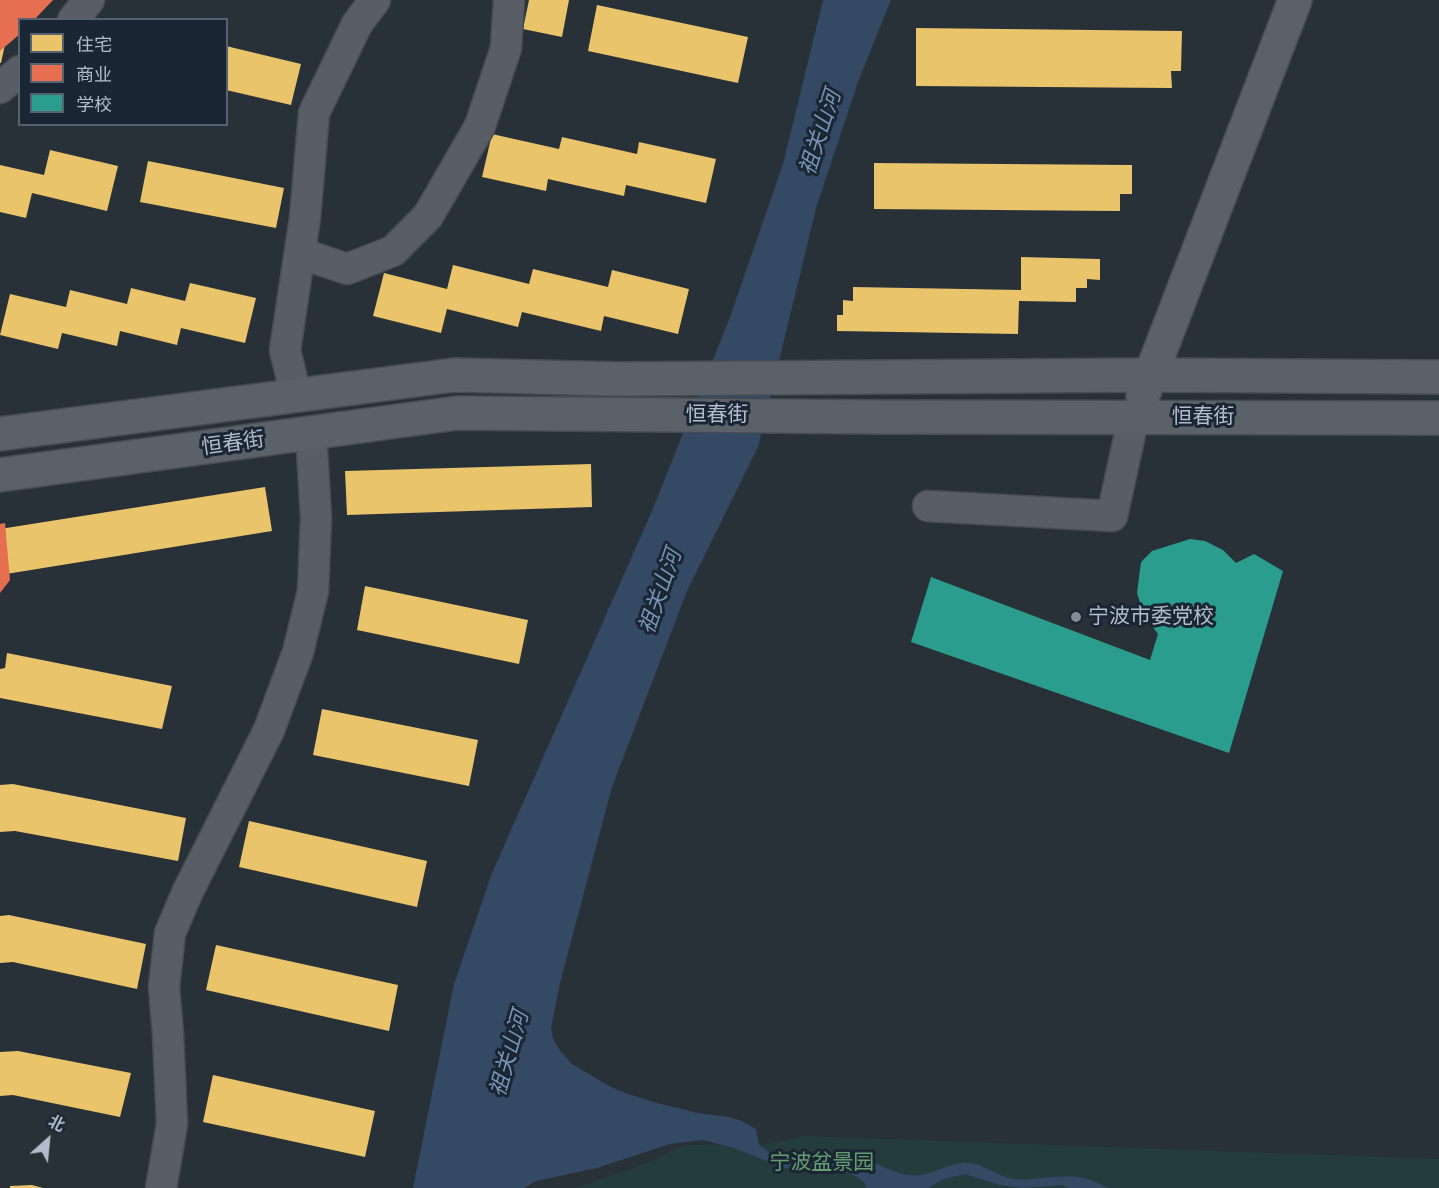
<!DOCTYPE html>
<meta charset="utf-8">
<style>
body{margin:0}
#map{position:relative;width:1439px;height:1188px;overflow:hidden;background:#283038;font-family:"Fira Sans Condensed","Noto Sans SC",sans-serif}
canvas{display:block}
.legend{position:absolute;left:18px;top:18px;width:210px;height:108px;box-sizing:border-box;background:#1b2634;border:2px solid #576270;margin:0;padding:8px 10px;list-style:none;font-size:18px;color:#b2bcca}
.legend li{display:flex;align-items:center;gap:12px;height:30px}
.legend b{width:30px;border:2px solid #576270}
.north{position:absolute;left:18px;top:1110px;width:60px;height:60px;-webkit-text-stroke:4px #1b2634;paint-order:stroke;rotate:27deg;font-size:16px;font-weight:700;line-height:24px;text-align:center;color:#b2bcca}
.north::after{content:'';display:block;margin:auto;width:21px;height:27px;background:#b2bcca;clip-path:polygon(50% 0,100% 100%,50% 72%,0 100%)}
</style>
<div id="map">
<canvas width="1439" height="1188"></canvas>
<ul class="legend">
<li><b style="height:16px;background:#e9c46a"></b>住宅</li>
<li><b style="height:16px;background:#e76f51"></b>商业</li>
<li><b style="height:16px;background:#2a9d8f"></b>学校</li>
</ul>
<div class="north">北</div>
</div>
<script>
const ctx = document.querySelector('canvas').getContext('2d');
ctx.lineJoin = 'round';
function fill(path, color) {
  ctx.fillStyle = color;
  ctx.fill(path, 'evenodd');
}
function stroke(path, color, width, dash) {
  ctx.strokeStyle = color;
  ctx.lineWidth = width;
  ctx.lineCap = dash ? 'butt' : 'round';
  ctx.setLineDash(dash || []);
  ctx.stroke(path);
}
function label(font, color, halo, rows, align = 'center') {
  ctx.font = font + ' "Fira Sans Condensed","Noto Sans SC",sans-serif';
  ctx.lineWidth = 6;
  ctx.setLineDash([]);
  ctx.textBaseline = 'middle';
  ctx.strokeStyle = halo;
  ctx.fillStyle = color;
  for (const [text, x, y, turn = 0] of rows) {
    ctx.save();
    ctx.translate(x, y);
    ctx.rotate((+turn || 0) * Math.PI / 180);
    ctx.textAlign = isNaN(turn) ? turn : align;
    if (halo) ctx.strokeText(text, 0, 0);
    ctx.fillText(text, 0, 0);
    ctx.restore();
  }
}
const green = new Path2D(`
 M803,1136L1439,1159V1188H575L647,1163L684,1145L768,1144Z`);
const water = new Path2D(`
 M823,0H891L858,82L817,205L758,447L687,591L612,787L560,983L551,1028L553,1038L558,1048L572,1064L611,1087L628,1094L657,1103L698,1113L729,1117L742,1121L756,1129L759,1145C764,1148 769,1153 775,1155C786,1160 808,1163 820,1162C831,1162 841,1158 852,1157C872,1157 889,1173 909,1175C928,1178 943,1165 962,1163C981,1161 996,1177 1014,1179C1024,1180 1032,1179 1042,1178C1069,1175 1083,1174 1108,1188H1068L1063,1185L1023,1188L1000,1185L965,1174L944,1179L928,1188H867L864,1182L853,1175L834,1169L815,1167L798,1170L784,1168L734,1148L703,1140L670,1144L597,1168L536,1181L524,1188H413L454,984L492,873L651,513L729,320L783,164Z`);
const homes = new Path2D(`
 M529,0H569L562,37L523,29Z
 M597,5L748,37L738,83L588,51Z
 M0,24L9,26L1,63H0Z
 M916,28L1182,31L1181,71H1171L1172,88L916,86Z
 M226,46L301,64L291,105L226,90Z
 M492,134L559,149L562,137L637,154L639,142L716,159L706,203L626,185L624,196L548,179L546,191L482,177Z
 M50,150L118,166L107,211L32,193L26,218L0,212V165L44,175Z
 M148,161L284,188L276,228L140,202Z
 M874,163L1132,165V194H1120V211L874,209Z
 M1021,257L1100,259V280L1087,279V288H1076V302L1019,301L1018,334L837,331V315H843V300L853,301V287L1021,290Z
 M453,265L529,284L533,269L608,287L612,270L689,289L678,334L604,316L601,331L522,312L518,327L447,309L441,333L373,316L384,273L447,289Z
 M190,283L256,298L245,343L181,328L177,345L120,331L117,346L62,333L58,349L0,335L10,294L66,307L70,290L127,304L131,288L185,301Z
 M591,464L592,507L347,515L345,471Z
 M265,487L272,531L0,575V529Z
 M365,586L528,620L519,664L357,630Z
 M7,653L172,686L162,729L0,698V669L5,668Z
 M322,709L478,740L469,786L313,755Z
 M13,784L186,818L178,861L15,831L0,832V785Z
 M249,821L427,861L417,907L239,867Z
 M9,915L146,944L137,989L13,962L0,963V916Z
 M216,945L398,985L389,1031L206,990Z
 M18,1051L131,1073L120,1117L13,1095L0,1096V1052Z
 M213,1075L375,1111L365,1157L203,1122Z
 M32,1185L43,1188H10V1186Z`);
const shops = new Path2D(`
 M0,0H53L34,20H20V34L0,51Z
 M5,523L10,580L0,593V524Z`);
const schools = new Path2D(`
 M1190,539L1205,541L1223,550L1236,563L1254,554L1283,571L1229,753L911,642L931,577L1150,660L1158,634L1144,615L1137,593L1141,562L1152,551Z`);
const minor = new Path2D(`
 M73,20L89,0
 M0,88L20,71
 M300,253L347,269L393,251L428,216L480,126L506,48L509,0
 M296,396L285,350L305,218L314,113L357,24L375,0
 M928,506L1112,516L1134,416
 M161,1188L172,1124L168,1034L164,987L170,933L188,891L269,730L298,652L313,591L316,517L311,433`);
const major = new Path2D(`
 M1143,395L1295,0
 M0,434L454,375L618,379L1150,375L1439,377
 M0,475L457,413L880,417L1439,418`);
const markers = [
 [1076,617,6,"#828b97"]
];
const streetNames = [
 ["恒春街",717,415],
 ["恒春街",1203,417],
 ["恒春街",233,444,-8]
];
const poiNames = [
 ["宁波市委党校",1088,617]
];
const parkNames = [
 ["宁波盆景园",822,1163]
];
const waterNames = [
 ["祖关山河",821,133,-72],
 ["祖关山河",661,592,-71],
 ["祖关山河",510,1054,-74]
];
fill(green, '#253c3f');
fill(water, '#334964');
fill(homes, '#e9c46a');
fill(shops, '#e76f51');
fill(schools, '#2a9d8f');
stroke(minor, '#474c53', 33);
stroke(major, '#464c55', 36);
stroke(minor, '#595e66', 30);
stroke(major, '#5b6168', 33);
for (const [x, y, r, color] of markers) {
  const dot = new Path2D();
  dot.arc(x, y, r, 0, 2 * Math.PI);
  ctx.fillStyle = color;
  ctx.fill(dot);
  stroke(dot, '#1b2634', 2);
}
label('21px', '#b2bcca', '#1b2634', streetNames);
label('21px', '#b2bcca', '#1b2634', poiNames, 'left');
label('21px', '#669e71', '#1b2634', parkNames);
label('italic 22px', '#7694b5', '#1b2634', waterNames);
</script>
